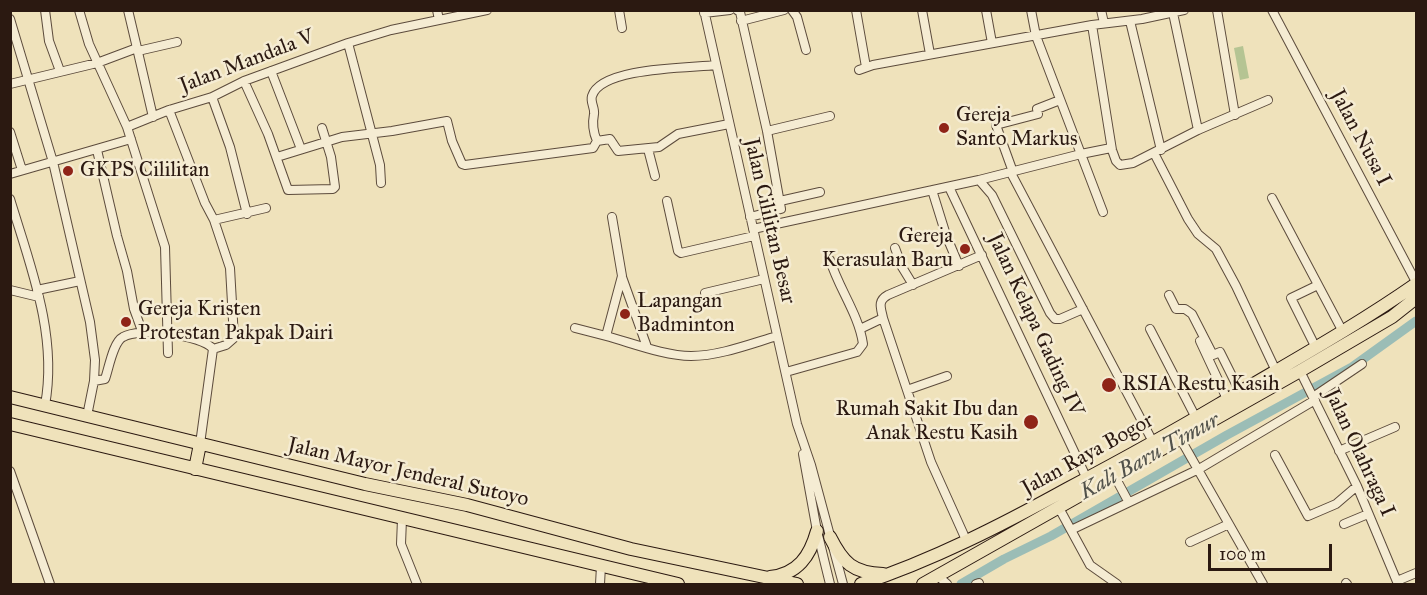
<!DOCTYPE html>
<style>
body{margin:0}
#map{position:relative;width:1427px;height:595px;overflow:hidden;background:#efe2bb;font-family:"IM FELL Great Primer",serif}
canvas{display:block}
.frame{position:absolute;inset:0;border:12px solid #2b1911;pointer-events:none}
.scale{position:absolute;left:1208px;top:544px;width:124px;height:27px;box-sizing:border-box;border:3px solid #2b1911;border-top:0;padding-left:8px;font-size:18px;line-height:21px;white-space:nowrap;color:#2b1911;-webkit-text-stroke:4px #f5ecd3;paint-order:stroke}
</style>
<div id="map">
<canvas width="1427" height="595"></canvas>
<div class="frame"></div>
<div class="scale">100 m</div>
</div>
<script>
const ctx = document.querySelector('canvas').getContext('2d');
ctx.lineJoin = 'round';
function fill(path, color) {
  ctx.fillStyle = color;
  ctx.fill(path, 'evenodd');
}
function stroke(path, color, width, dash) {
  ctx.strokeStyle = color;
  ctx.lineWidth = width;
  ctx.lineCap = dash ? 'butt' : 'round';
  ctx.setLineDash(dash || []);
  ctx.stroke(path);
}
function label(font, color, halo, rows, align = 'center') {
  ctx.font = font + ' "IM FELL Great Primer",serif';
  ctx.lineWidth = 5;
  ctx.setLineDash([]);
  ctx.textBaseline = 'middle';
  ctx.strokeStyle = halo;
  ctx.fillStyle = color;
  for (const [text, x, y, turn = 0] of rows) {
    ctx.save();
    ctx.translate(x, y);
    ctx.rotate((+turn || 0) * Math.PI / 180);
    ctx.textAlign = isNaN(turn) ? turn : align;
    if (halo) ctx.strokeText(text, 0, 0);
    ctx.fillText(text, 0, 0);
    ctx.restore();
  }
}
const green = new Path2D(`
 M1243,46L1249,78L1240,80L1234,48Z`);
const canal = new Path2D(`
 M961,584L1004,559L1051,536L1227,435L1352,367L1416,321`);
const minor = new Path2D(`
 M45,10L49,41L60,71
 M79,10L89,44L127,127L165,247L168,353
 M437,10L439,20
 M619,10L622,28
 M704,10L797,424L811,465L843,584
 M737,10L740,12L767,131L781,209L750,217
 M792,10L797,17L806,50
 M856,10L866,67
 M922,10L930,54
 M986,10L992,43
 M1031,10L1036,36L1103,212
 M1101,10L1104,23
 M1217,10L1235,115
 M1272,10L1416,282
 M704,13L730,10
 M1173,13L1198,130
 M10,19L53,162L90,322L95,360L94,381L87,416
 M741,21L784,10
 M1130,21L1161,150
 M1092,25L1112,150L1116,161L1120,165L1133,163L1198,130L1268,100
 M348,43L380,165L381,183
 M137,48L153,117
 M138,51L177,42
 M859,70L873,65L1092,25L1142,19L1184,10
 M271,71L301,149
 M244,81L268,134L288,190L333,189L335,187L331,157L322,128
 M10,84L97,63L137,48L128,10
 M212,97L230,147L247,214
 M169,110L205,203L214,220L230,268L234,338L226,345L213,349
 M127,127L169,110L212,97L244,81L348,43L391,30L487,10
 M767,131L830,116
 M10,132L22,170
 M597,141C593,132 592,124 594,114C595,108 590,102 592,96C601,67 690,68 716,65
 M597,141L610,139L618,151L659,147L678,134L729,124
 M648,149L655,176
 M97,150L117,236L127,271L134,309L142,331
 M1154,153L1188,219L1198,234L1216,249L1236,286L1276,371
 M277,157L342,137L392,131L447,121L452,141L462,164L465,165L593,148L597,141
 M1013,172L996,125L1038,114L1037,109L1060,100
 M1011,173L1153,442
 M10,174L131,139
 M979,180L992,195L1050,313L1055,319H1060L1083,309
 M949,187L1087,479
 M932,190L946,235L959,266
 M1272,198L1343,332
 M10,199C30,265 58,335 45,405
 M667,201L678,251L681,253L754,236
 M780,201L820,192
 M612,217L622,276L606,336C632,343 665,356 691,356C719,356 750,344 777,336
 M214,220L266,208
 M753,229L979,180L1081,154L1111,148
 M895,248L902,267L913,285
 M622,277L647,347
 M10,290L39,297
 M37,290L80,281
 M705,293L764,279
 M1169,295L1176,309H1185L1192,314L1213,355L1220,352L1240,392
 M575,328L606,336
 M860,329L883,318
 M1150,329L1196,418
 M1200,341L1227,399
 M1316,348L1291,298L1318,285
 M1300,371L1357,486L1398,584
 M786,372L857,352L863,344C859,315 839,289 830,260
 M94,381L105,379C109,368 113,342 123,337C139,327 202,335 213,349
 M907,390L947,376
 M1313,397L1362,364
 M1180,438L1263,584
 M200,444L213,349
 M1339,451L1395,427
 M803,454L817,531L830,584
 M1275,455L1308,516L1336,504L1357,486
 M10,471L50,584
 M1114,475L1128,501
 M1059,508L1090,565L1117,584
 M402,519L401,544L417,584
 M1344,524L1368,514
 M1071,530L1199,469L1315,400
 M967,542L931,462L883,318C881,308 877,301 888,295L982,255
 M1190,542L1229,524
 M938,576L947,584
 M1397,581L1416,573
 M1346,583L1347,584
 M600,584L601,566
 M976,584L979,583`);
const highway = new Path2D(`
 M10,397L365,484L467,505L631,549L797,584
 M10,424L678,584
 M195,469L200,444
 M830,537C843,563 853,573 883,574
 M770,577C798,574 810,556 817,531
 M861,584C933,560 1000,526 1067,489C1118,462 1169,434 1218,405C1285,365 1353,328 1416,284
 M923,584L1300,371L1392,317L1416,298`);
const markers = [
 [944,128,6,"#8f2418"],
 [68,171,6,"#8f2418"],
 [965,249,6,"#8f2418"],
 [625,314,6,"#8f2418"],
 [126,322,6,"#8f2418"],
 [1109,385,8,"#8f2418"],
 [1031,422,8,"#8f2418"]
];
const streetNames = [
 ["Jalan Mandala V",247,62,-21],
 ["Jalan Nusa I",1360,138,62],
 ["Jalan Cililitan Besar",769,221,77],
 ["Jalan Kelapa Gading IV",1035,325,65],
 ["Jalan Olahraga I",1359,453,65],
 ["Jalan Raya Bogor",1088,455,-29],
 ["Jalan Mayor Jenderal Sutoyo",408,473,13]
];
const poiNames = [
 ["Gereja",956,116],
 ["Santo Markus",956,140],
 ["GKPS Cililitan",80,171],
 ["Gereja",953,237,"right"],
 ["Kerasulan Baru",953,261,"right"],
 ["Lapangan",637,302],
 ["Badminton",637,326],
 ["Gereja Kristen",138,310],
 ["Protestan Pakpak Dairi",138,334],
 ["RSIA Restu Kasih",1122,385],
 ["Rumah Sakit Ibu dan",1018,410,"right"],
 ["Anak Restu Kasih",1018,434,"right"]
];
const waterNames = [
 ["Kali Baru Timur",1150,457,-29]
];
fill(green, '#b5c493');
stroke(canal, '#9bbdb6', 9);
stroke(minor, '#5c4b3c', 10);
stroke(highway, '#2b1911', 14);
stroke(minor, '#f5ecd3', 8);
stroke(highway, '#efe2bb', 12);
for (const [x, y, r, color] of markers) {
  const dot = new Path2D();
  dot.arc(x, y, r, 0, 2 * Math.PI);
  ctx.fillStyle = color;
  ctx.fill(dot);
  stroke(dot, '#f5ecd3', 2);
}
label('21px', '#2b1911', '#f5ecd3', streetNames);
label('21px', '#2b1911', '#f5ecd3', poiNames, 'left');
label('italic 22px', '#52524b', '#f5ecd3', waterNames);
</script>
